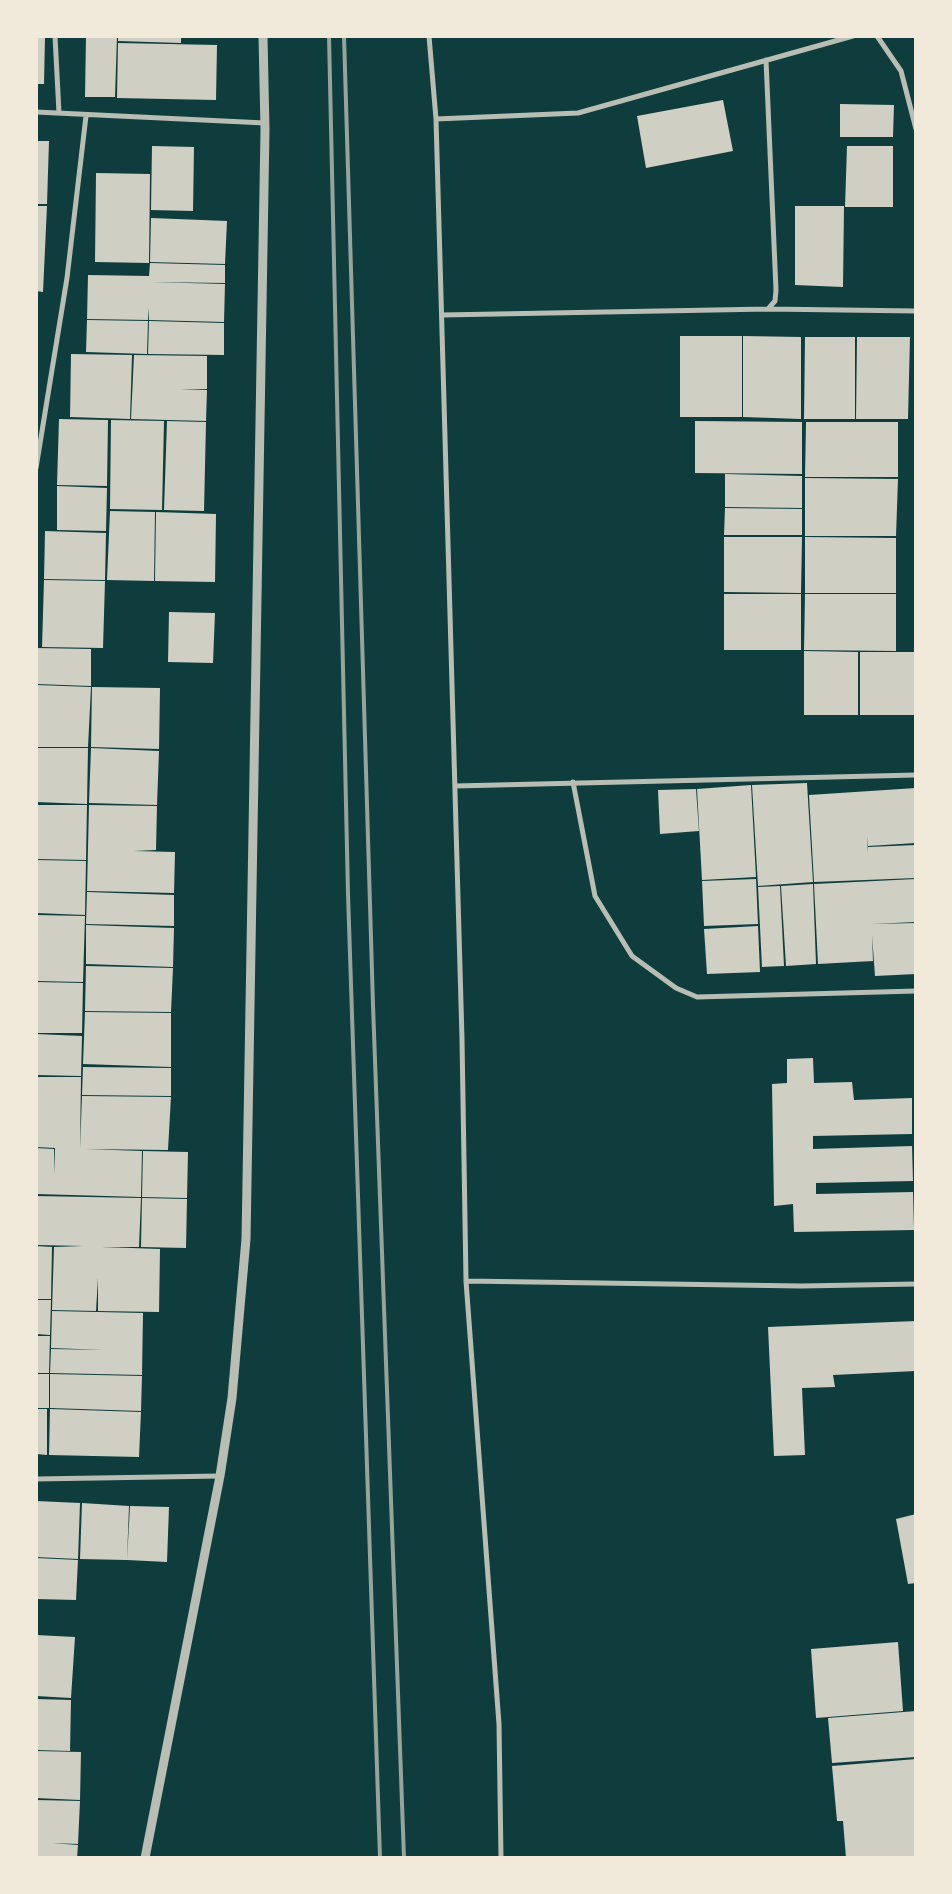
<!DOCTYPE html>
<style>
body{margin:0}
#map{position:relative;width:952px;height:1894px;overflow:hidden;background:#0f3d3e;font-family:"Titillium Web",sans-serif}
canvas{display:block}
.frame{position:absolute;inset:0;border:38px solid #f1e9da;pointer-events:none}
</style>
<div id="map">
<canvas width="952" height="1894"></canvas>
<div class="frame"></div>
</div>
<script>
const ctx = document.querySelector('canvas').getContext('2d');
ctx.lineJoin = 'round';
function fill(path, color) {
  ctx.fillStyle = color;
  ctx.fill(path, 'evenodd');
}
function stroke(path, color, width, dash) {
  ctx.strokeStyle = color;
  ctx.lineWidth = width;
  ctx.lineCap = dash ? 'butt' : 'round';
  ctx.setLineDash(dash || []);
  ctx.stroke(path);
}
const building = new Path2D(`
 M36,36H45L44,84H36Z
 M86,36H117L115,97H85Z
 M118,36H181V43L118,41Z
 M118,43L217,45L216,100L117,98Z
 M723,100L733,151L646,168L637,116Z
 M840,104L894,105L893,137H840Z
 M36,141H49L47,204H36Z
 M152,146L194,147L193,211L151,210Z
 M847,146H893V207H845Z
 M96,173L150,174L149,263L95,262Z
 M36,206H47L43,292L36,291Z
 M795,206H844L843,287L795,285Z
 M151,218L227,221L225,264L150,262Z
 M150,263L225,265V283L149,282L225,284L224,322L149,320V308L148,320L87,319L88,275L149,276Z
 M87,320L148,321L147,354L86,352Z
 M149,321L224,323V355L148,354Z
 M680,336H742V417H680Z
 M743,336L801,337V419L743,417Z
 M805,337H855V419H804Z
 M857,337H910L908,419H856Z
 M71,354L132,355L130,419L70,417Z
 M134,355L207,356V389H180L207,390L206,421L131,419Z
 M59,419L108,420L107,486L57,485Z
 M111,420L164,421L162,510L110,509Z
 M167,421L206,422L204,511L164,510Z
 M695,421L802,422V474L695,473Z
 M806,422H898V477H805Z
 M725,474L802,476V508L725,507Z
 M805,478L898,479L896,536H805Z
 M57,486L107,488L106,531L57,530Z
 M725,508L802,509V535H724Z
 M110,511L155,512L154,581L107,580Z
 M156,512L216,514L215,582L155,581Z
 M45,531L106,533L105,580L44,579Z
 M724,537H802L801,593L724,592Z
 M805,537L896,538V593H805Z
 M44,580L105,581L103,648L42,647Z
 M724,594H801V650H724Z
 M805,594H896V651L804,650Z
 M169,612L215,613L213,663L168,662Z
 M36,648L91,649V686L36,684Z
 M804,651L858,652V715H804Z
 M860,652H916V715H860Z
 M36,685L91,687L88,747H36Z
 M92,687L160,688L159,749L91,747Z
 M36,748H88L87,804L36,802Z
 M91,748L159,751L157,805L89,803Z
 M807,783L813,882L758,886L752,785Z
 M751,785L756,877L702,880L697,789Z
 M916,788V843L868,846L867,836L868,853V847L916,845V878L814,882L809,795Z
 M696,789L699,831L660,834L658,790Z
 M36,805H87L86,860L36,859Z
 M89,805L157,806L156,850L134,851L175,852L174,893L87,891Z
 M36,860L86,861L85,915L36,913Z
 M756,879L758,924L704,926L702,881Z
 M916,879V922L871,924L916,923V974L875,976L872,935L873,961L818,964L814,884Z
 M813,884L816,964L786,966L781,886Z
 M780,886L784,966L762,967L758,887Z
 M87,892L174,895V926L86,924Z
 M36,915L85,916L83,982L36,981Z
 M86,925L174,928L173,967L86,964Z
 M758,926L760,972L707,974L704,929Z
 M86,966L173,968L171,1012L85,1011Z
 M36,982L83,983L82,1033H36Z
 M85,1012L171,1013V1067L83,1064Z
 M36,1034L82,1036L81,1076L36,1075Z
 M813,1058L814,1083L852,1082L854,1100L912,1098V1134L813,1136V1149L912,1146L913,1181L816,1183V1194L913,1192L914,1230L794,1232L793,1204L774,1206L772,1084L787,1083V1059Z
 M83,1067L171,1068V1096L82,1095Z
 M36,1077H81L80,1149L82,1096L171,1097L168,1150L85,1149L142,1151L141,1197L36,1194V1148L54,1149V1174L55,1148L36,1147Z
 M143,1151L188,1152L187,1198L142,1197Z
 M36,1196L141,1198L139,1247H102L160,1249L159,1312L98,1311V1278L96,1311L52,1310L54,1247L83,1246L36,1245Z
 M142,1198L187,1199L186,1248L141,1247Z
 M36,1246L52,1247L51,1299H36Z
 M36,1300H51L50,1335L36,1334Z
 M52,1311L143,1313L142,1375L50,1373L51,1349L104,1350L51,1348Z
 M916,1321V1371L833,1375L835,1387L802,1388L805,1455L774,1456L768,1327Z
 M36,1336H50L49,1373H36Z
 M36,1374H49V1408H36Z
 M50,1374L142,1376L141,1411L50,1408Z
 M36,1409H47V1455L36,1454Z
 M50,1409L141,1412L139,1457L49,1455Z
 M36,1501L80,1503L78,1559L36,1557Z
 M82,1503L129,1506L127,1560L80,1559Z
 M130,1506L169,1507L167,1562L127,1560Z
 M916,1514V1583L908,1584L896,1519Z
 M36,1558L78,1560L76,1600L36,1599Z
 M36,1635L75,1637L71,1698L36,1696Z
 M898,1642L903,1711L816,1718L811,1649Z
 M36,1699L71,1700L70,1751L36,1750Z
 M916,1711V1757L832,1763L828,1718Z
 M36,1751L81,1752L80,1800L36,1798Z
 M916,1759V1858H846L843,1821H837L832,1766Z
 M36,1800L80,1801L78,1844L52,1843L78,1845L77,1858H36Z`);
const minor = new Path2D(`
 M55,36L59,113
 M429,36L436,119L462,1039L466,1281L499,1724L501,1858
 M877,36L901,71L916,129
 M36,112L265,123
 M436,119L578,113L853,36
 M768,309L916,311
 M442,315L768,309L775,301L776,290L766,60
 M36,468L67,278L86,116
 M573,782L595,896L632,956L676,988L697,997L916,991
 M455,786L916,775
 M466,1281L801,1286L916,1284
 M36,1479L220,1476`);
const tertiary = new Path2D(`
 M145,1858L220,1476L232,1398L246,1239L265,130L263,36`);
const rail = new Path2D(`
 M329,36L348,894L380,1858
 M344,36L373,1005L404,1858`);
fill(building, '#cfcfc3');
stroke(minor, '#b8beb3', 5);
stroke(tertiary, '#b8beb3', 9);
stroke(rail, '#97a49c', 4);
</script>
